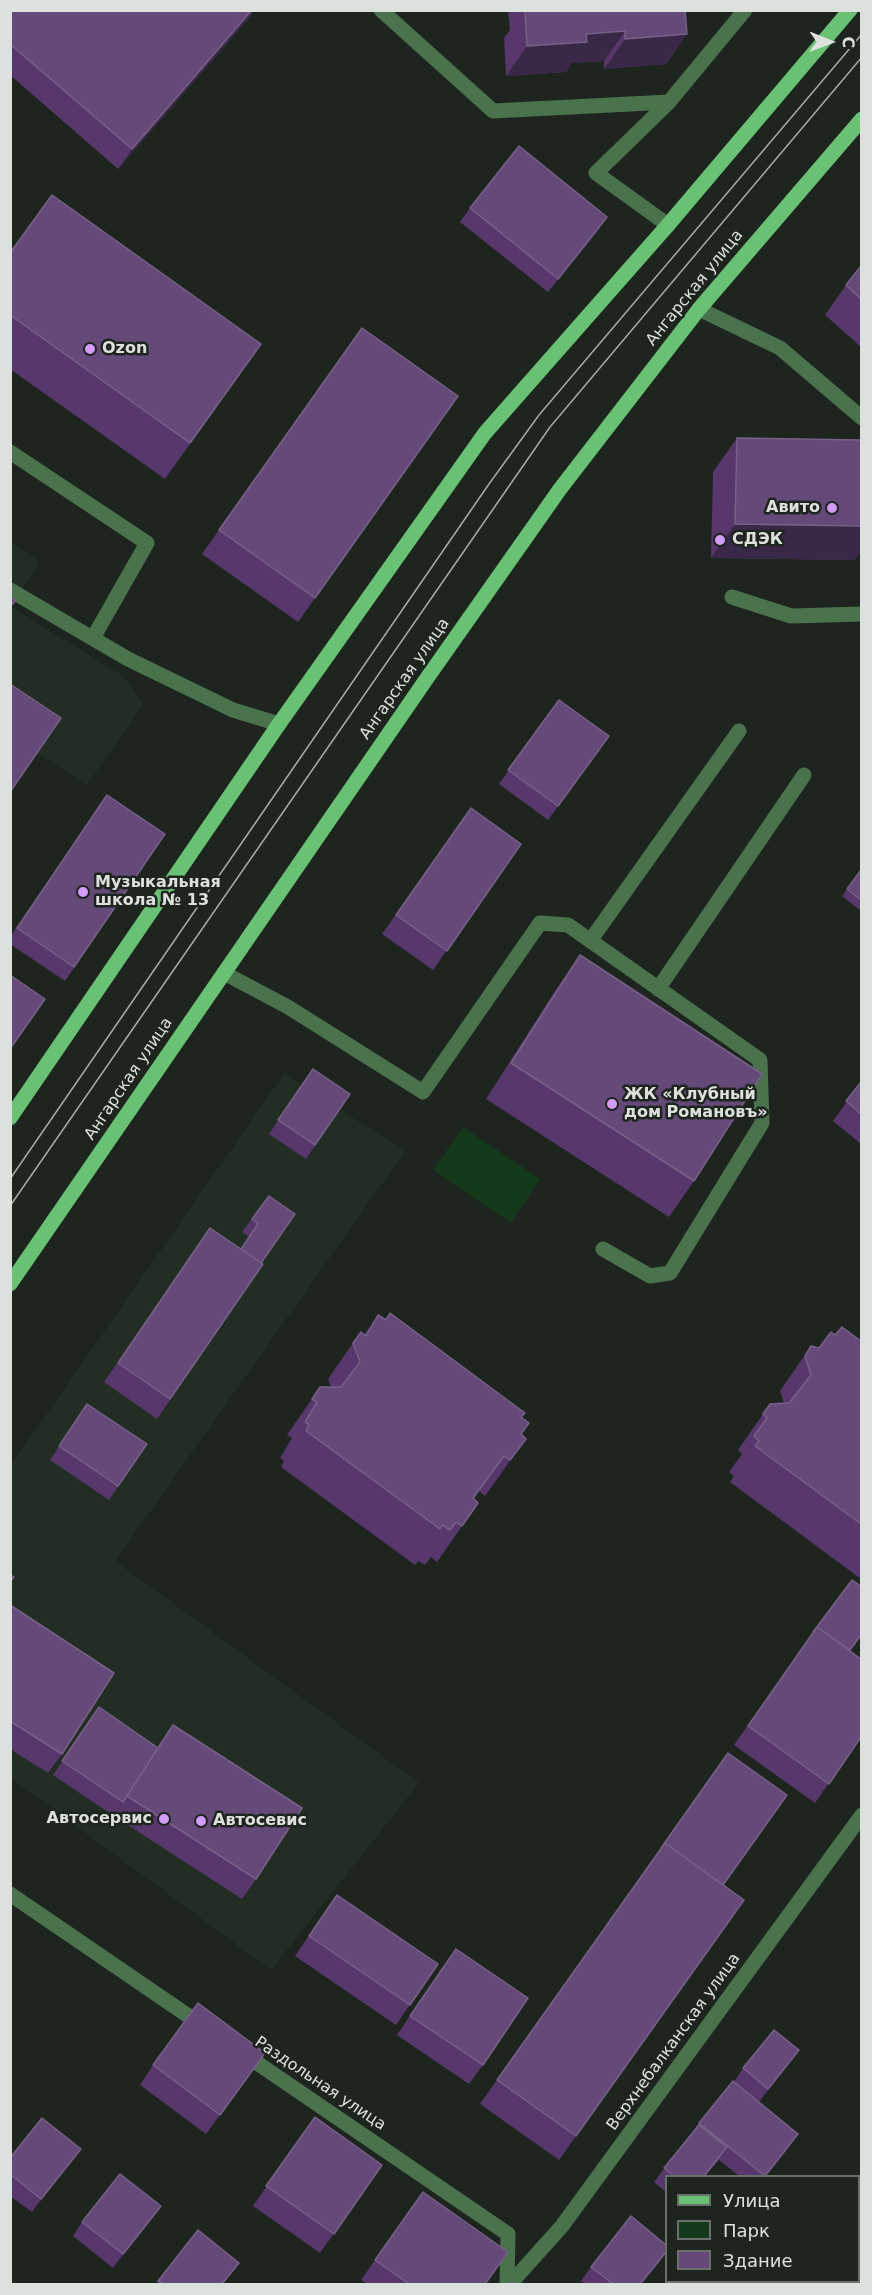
<!DOCTYPE html>
<meta charset="utf-8">
<style>
body{margin:0}
#map{position:relative;width:872px;height:2295px;overflow:hidden;background:#1e251e;font-family:"DejaVu Sans",sans-serif}
canvas{display:block}
.frame{position:absolute;inset:0;border:12px solid #dce1dd;pointer-events:none}
.legend{position:absolute;left:665px;top:2175px;width:195px;height:108px;box-sizing:border-box;background:#1e251e;border:2px solid #6a706a;margin:0;padding:8px 10px;list-style:none;font-size:18px;color:#dce1dd}
.legend li{display:flex;align-items:center;gap:12px;height:30px}
.legend b{width:30px;border:2px solid #6a706a}
.north{position:absolute;left:800px;top:12px;width:60px;height:60px;-webkit-text-stroke:4px #1e251e;paint-order:stroke;rotate:91deg;font-size:16px;font-weight:700;line-height:24px;text-align:center;color:#dce1dd}
.north::after{content:'';display:block;margin:auto;width:21px;height:27px;background:#dce1dd;clip-path:polygon(50% 0,100% 100%,50% 72%,0 100%)}
</style>
<div id="map">
<canvas width="872" height="2295"></canvas>
<div class="frame"></div>
<ul class="legend">
<li><b style="height:8px;background:#69c174"></b>Улица</li>
<li><b style="height:16px;background:#15391b"></b>Парк</li>
<li><b style="height:16px;background:#654979"></b>Здание</li>
</ul>
<div class="north">С</div>
</div>
<script>
const ctx = document.querySelector('canvas').getContext('2d');
ctx.lineJoin = 'round';
function fill(path, color) {
  ctx.fillStyle = color;
  ctx.fill(path, 'evenodd');
}
function stroke(path, color, width, dash) {
  ctx.strokeStyle = color;
  ctx.lineWidth = width;
  ctx.lineCap = dash ? 'butt' : 'round';
  ctx.setLineDash(dash || []);
  ctx.stroke(path);
}
function label(font, color, halo, rows, align = 'center') {
  ctx.font = font + ' "DejaVu Sans",sans-serif';
  ctx.lineWidth = 5;
  ctx.setLineDash([]);
  ctx.textBaseline = 'middle';
  ctx.strokeStyle = halo;
  ctx.fillStyle = color;
  for (const [text, x, y, turn = 0] of rows) {
    ctx.save();
    ctx.translate(x, y);
    ctx.rotate((+turn || 0) * Math.PI / 180);
    ctx.textAlign = isNaN(turn) ? turn : align;
    if (halo) ctx.strokeText(text, 0, 0);
    ctx.fillText(text, 0, 0);
    ctx.restore();
  }
}
const built = new Path2D(`
 M11,542L39,562L11,607L123,676L143,704L87,785L37,753L11,792Z
 M284,1074L405,1151L115,1561L419,1783L271,1970L11,1778V1465Z`);
const green = new Path2D(`
 M463,1127L540,1179L511,1223L433,1170Z`);
const minor = new Path2D(`
 M381,10L493,111L669,102
 M668,225L596,173L669,102L745,10
 M699,309L780,348L862,418
 M10,452L147,543L93,638
 M10,590L128,659L233,710L279,724
 M732,597L791,616L862,614
 M590,941L739,731
 M224,973L288,1007L423,1092L540,923L568,925L760,1060L762,1123L670,1273L650,1276L603,1249
 M658,989L804,775
 M10,1894L206,2028
 M241,2052L508,2234L507,2284
 M510,2284L562,2226L862,1815`);
const major = new Path2D(`
 M10,1118L279,724L485,433L668,225L850,10
 M10,1284L425,681L560,489L699,309L862,119`);
const tram = new Path2D(`
 M10,1179L489,484L539,415L862,34
 M10,1206L550,427L862,57`);
const wall = new Path2D(`
 M10,10H254L250,17L118,169L10,75Z
 M508,10H685L687,34L666,64L604,69V61L572,63L566,72L506,76L504,38L510,30Z
 M470,208L598,231L548,292L460,222Z
 M10,253L261,344L165,479L10,369Z
 M861,266V347L825,315L846,285Z
 M362,328L458,396L298,622L202,554Z
 M737,438L855,560L711,558L713,472Z
 M559,700L609,736L548,820L499,784Z
 M107,795L165,834L65,981L10,944V937Z
 M471,808L521,844L433,970L382,934Z
 M861,870V911L842,896Z
 M580,955L694,1181L669,1217L486,1099L555,991Z
 M313,1069L350,1094L306,1159L269,1134Z
 M861,1082V1144L833,1121Z
 M269,1196L261,1263L263,1264L157,1419L104,1382L210,1228L241,1249L249,1237L242,1232Z
 M390,1313L521,1417V1435L526,1439L485,1496L479,1491L474,1499L478,1503L437,1562L431,1557L425,1565L418,1561L415,1565L281,1467L284,1461L280,1458L292,1438L287,1435L320,1387H331L328,1379L353,1343L364,1335L378,1315L385,1319Z
 M835,1335L861,1341V1579L730,1482L734,1476L729,1472L742,1454L738,1450L770,1404L784,1403L780,1391L811,1346L819,1348Z
 M87,1404L147,1444L109,1500L50,1460Z
 M10,1605L62,1754L48,1773L10,1749Z
 M804,1646L850,1651L861,1737L815,1803L734,1745Z
 M99,1707L157,1748L173,1725L256,1879L242,1899L114,1816L53,1775Z
 M661,1848L723,1885L744,1900L559,2160L480,2104Z
 M337,1895L438,1964L396,2025L295,1956Z
 M442,1968L483,2065L469,2084L397,2035Z
 M789,2064L759,2102L788,2148L766,2176H739L719,2160L705,2176H666V2192L654,2182L699,2123L734,2082L743,2068Z
 M153,2065L252,2072L206,2134L140,2085Z
 M315,2117L382,2165L320,2253L253,2206Z
 M10,2158L71,2162L32,2212L10,2196Z
 M423,2192L485,2284H368L361,2280Z
 M151,2220L113,2268L73,2236L82,2222Z
 M861,2254V2282L858,2280V2258Z
 M660,2261L642,2284H586L581,2281L591,2267Z`);
const shadedWall = new Path2D(`
 M252,10H254L250,17L118,169L132,149Z
 M625,31L604,61L572,63L566,72L506,76L527,46L586,34Z
 M687,34L666,64L604,69L625,39Z
 M607,217L598,231L548,292L558,279Z
 M735,524L861,526V551L855,560L711,558Z
 M526,1439L501,1474L485,1496L510,1460Z
 M799,2050L789,2064L759,2102L768,2089Z
 M265,2053L252,2072L206,2134L220,2115Z
 M798,2134L788,2148L766,2176H764Z
 M81,2149L71,2162L32,2212L41,2199Z
 M161,2206L151,2220L113,2268L123,2254Z
 M666,2252L642,2284H640Z`);
const building = new Path2D(`
 M10,10H252L132,149L10,44Z
 M525,10H685L687,34L625,39V31L586,34L587,42L527,46Z
 M519,146L607,217L558,279L470,208Z
 M52,195L261,344L190,443L10,315V253Z
 M861,266V299L846,285Z
 M362,328L458,396L315,598L219,530Z
 M737,438L861,440V526L735,524Z
 M10,596L16,600L10,607Z
 M10,684L61,718L10,792Z
 M559,700L609,736L558,806L508,770Z
 M107,795L165,834L74,967L17,928Z
 M471,808L521,844L447,951L396,915Z
 M861,870V900L847,889Z
 M580,955L762,1074L694,1181L511,1063Z
 M10,975L45,999L10,1049Z
 M313,1069L350,1094L315,1145L278,1120Z
 M861,1082V1114L846,1101Z
 M269,1196L295,1214L261,1263L241,1249L258,1224L252,1219Z
 M210,1228L263,1264L170,1399L118,1363Z
 M390,1313L525,1413L521,1417L529,1423L521,1434L526,1439L510,1460L504,1456L473,1498L478,1503L462,1526L456,1522L450,1530L442,1525L440,1529L306,1431L309,1425L305,1422L317,1402L312,1399L320,1387H341L360,1362L353,1343L361,1332L366,1336L378,1315L386,1320Z
 M842,1327L861,1341V1524L755,1446L759,1441L754,1436L767,1418L763,1414L770,1404L789,1403L811,1375L805,1356L811,1346L819,1348L831,1332L835,1335Z
 M87,1404L147,1444L118,1486L59,1446Z
 M10,1575L14,1577L10,1582Z
 M852,1580L861,1586V1635L850,1650L817,1627L813,1632Z
 M10,1605L114,1673L62,1754L10,1721Z
 M817,1627L861,1659V1737L829,1784L748,1726Z
 M99,1707L158,1748L123,1802L62,1761Z
 M173,1725L302,1808L256,1879L127,1796Z
 M728,1753L787,1795L723,1885L665,1843L661,1848Z
 M665,1843L744,1900L576,2136L497,2080Z
 M337,1895L438,1964L410,2005L309,1936Z
 M456,1949L528,1998L483,2065L410,2016Z
 M198,2003L265,2053L220,2115L153,2065Z
 M774,2030L799,2050L768,2089L743,2068Z
 M733,2081L798,2134L765,2176L699,2123Z
 M315,2117L382,2165L334,2234L266,2186Z
 M42,2118L81,2149L41,2199L10,2174V2158Z
 M699,2125L727,2147L704,2176H674L664,2168Z
 M120,2174L161,2206L123,2254L82,2222Z
 M423,2192L508,2252L485,2284H409L375,2260Z
 M631,2216L666,2245V2252L640,2284H613L591,2267Z
 M198,2230L239,2263L222,2284H163L158,2281Z`);
const markers = [
 [90,349,6,"#d49cfb"],
 [832,508,6,"#d49cfb"],
 [720,540,6,"#d49cfb"],
 [83,892,6,"#d49cfb"],
 [612,1104,6,"#d49cfb"],
 [164,1819,6,"#d49cfb"],
 [201,1821,6,"#d49cfb"]
];
const streetNames = [
 ["Ангарская улица",695,288,-51],
 ["Ангарская улица",405,679,-55],
 ["Ангарская улица",129,1079,-56],
 ["Верхнебалканская улица",674,2042,-54],
 ["Раздольная улица",320,2084,34]
];
const poiNames = [
 ["Ozon",102,349],
 ["Авито",820,508,"right"],
 ["СДЭК",732,540],
 ["Музыкальная",95,883],
 ["школа № 13",95,901],
 ["ЖК «Клубный",624,1095],
 ["дом Романовъ»",624,1113],
 ["Автосервис",152,1819,"right"],
 ["Автосевис",213,1821]
];
fill(built, '#222e23');
fill(green, '#15391b');
stroke(minor, '#49724d', 15);
stroke(major, '#69c174', 15);
stroke(tram, '#a5aba6', 1.5);
fill(wall, '#57376c');
fill(shadedWall, '#3a2848');
fill(building, '#654979');
stroke(building, '#786188', 1.5);
for (const [x, y, r, color] of markers) {
  const dot = new Path2D();
  dot.arc(x, y, r, 0, 2 * Math.PI);
  ctx.fillStyle = color;
  ctx.fill(dot);
  stroke(dot, '#1e251e', 2);
}
label('16px', '#dce1dd', '#1e251e', streetNames);
label('bold 16px', '#dce1dd', '#1e251e', poiNames, 'left');
</script>
